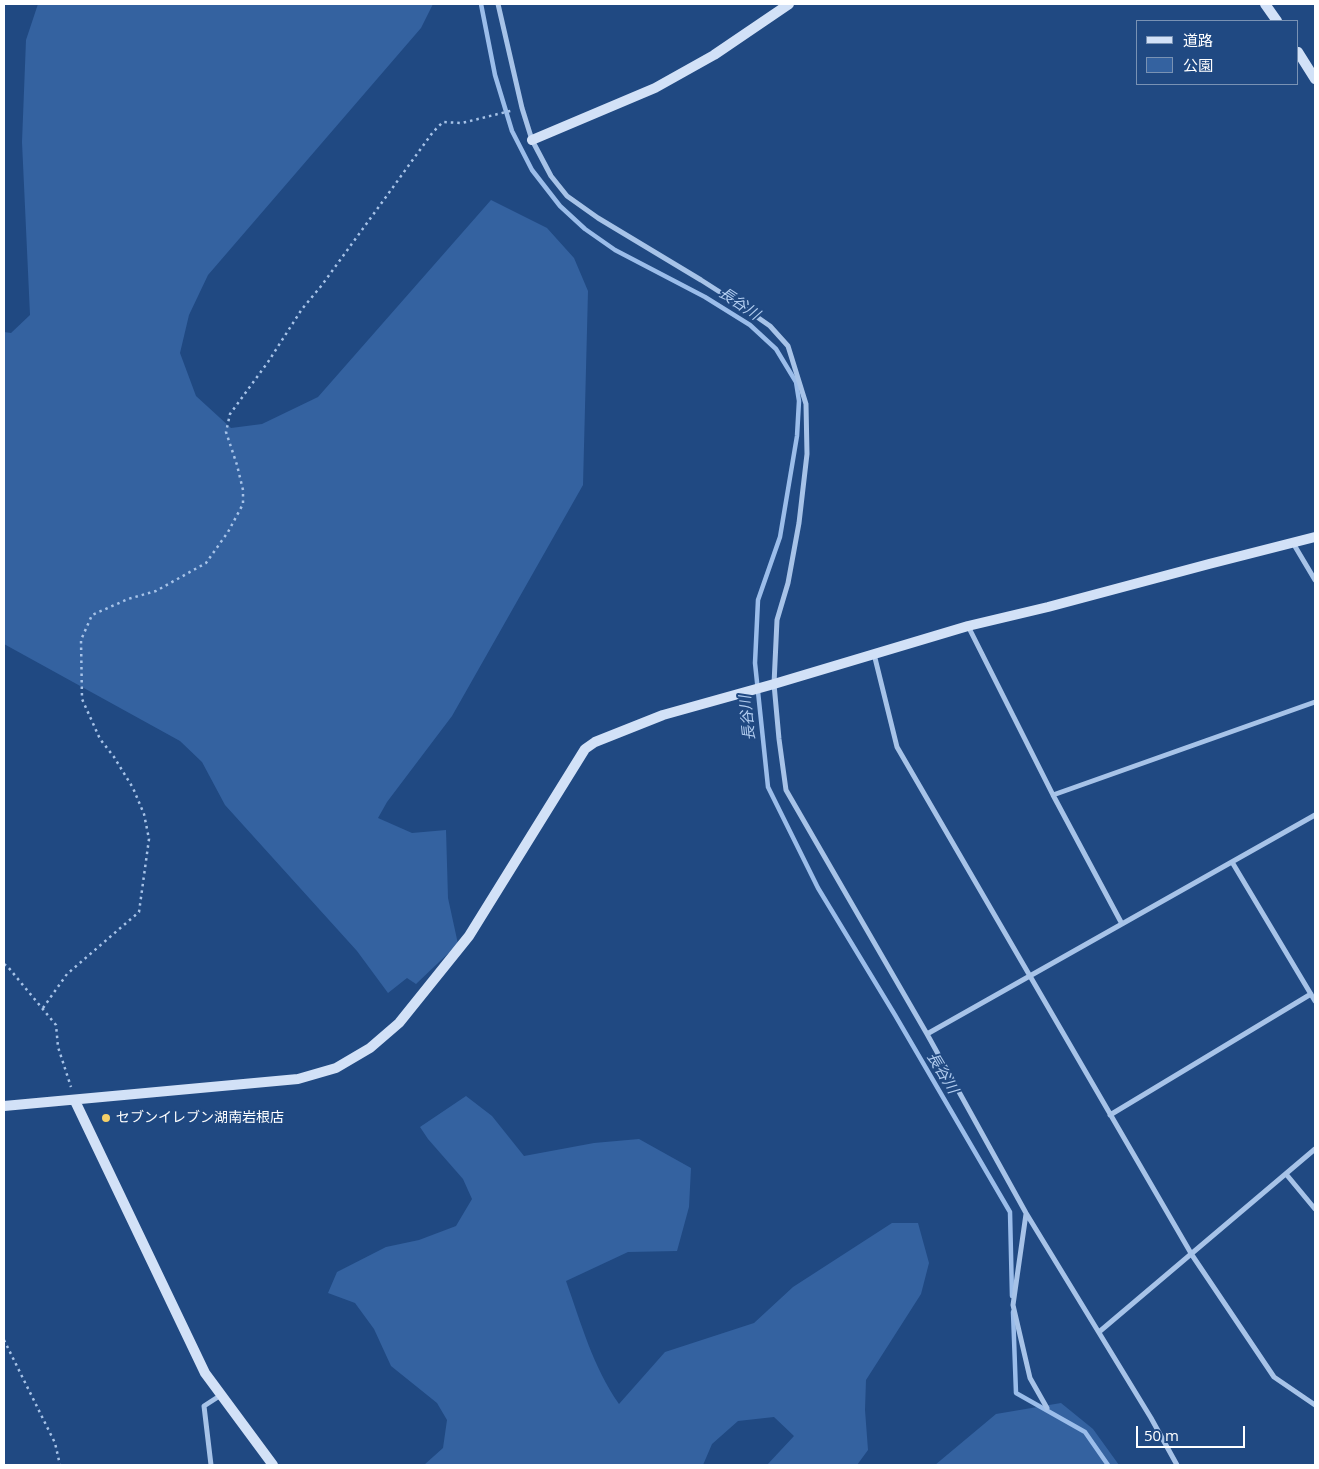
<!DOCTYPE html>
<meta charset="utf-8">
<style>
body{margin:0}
#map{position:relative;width:1319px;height:1469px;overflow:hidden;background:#204982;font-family:"Open Sans","Noto Sans JP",sans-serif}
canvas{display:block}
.frame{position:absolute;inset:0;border:5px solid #fff;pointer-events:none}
.legend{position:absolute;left:1136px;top:20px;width:162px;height:65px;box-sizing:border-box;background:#204982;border:1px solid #7992b4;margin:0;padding:6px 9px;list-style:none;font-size:15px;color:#fff}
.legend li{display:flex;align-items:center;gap:10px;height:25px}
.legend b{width:25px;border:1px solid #7992b4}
.scale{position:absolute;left:1136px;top:1426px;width:109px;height:22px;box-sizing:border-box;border:2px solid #fff;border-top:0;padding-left:6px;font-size:15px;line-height:18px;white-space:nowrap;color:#fff;-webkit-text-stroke:4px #204982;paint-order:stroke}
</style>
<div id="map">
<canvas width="1319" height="1469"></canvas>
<div class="frame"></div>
<ul class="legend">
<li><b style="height:6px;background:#d2e1f7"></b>道路</li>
<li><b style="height:14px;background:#3462a0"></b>公園</li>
</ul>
<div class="scale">50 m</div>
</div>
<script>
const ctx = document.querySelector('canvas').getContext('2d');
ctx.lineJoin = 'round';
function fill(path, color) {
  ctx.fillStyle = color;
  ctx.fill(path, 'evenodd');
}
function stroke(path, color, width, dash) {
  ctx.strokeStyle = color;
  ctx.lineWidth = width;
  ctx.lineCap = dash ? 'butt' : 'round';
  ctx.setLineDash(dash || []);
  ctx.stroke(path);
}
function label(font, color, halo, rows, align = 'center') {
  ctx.font = font + ' "Open Sans","Noto Sans JP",sans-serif';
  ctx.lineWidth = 4;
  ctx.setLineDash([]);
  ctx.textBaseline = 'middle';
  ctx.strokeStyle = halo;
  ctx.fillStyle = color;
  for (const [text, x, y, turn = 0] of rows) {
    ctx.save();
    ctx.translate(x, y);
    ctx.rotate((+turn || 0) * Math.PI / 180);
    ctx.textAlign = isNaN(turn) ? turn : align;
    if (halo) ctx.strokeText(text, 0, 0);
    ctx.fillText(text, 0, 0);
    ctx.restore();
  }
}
const green = new Path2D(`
 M38,4H433L421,28L208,275L189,315L180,353L196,396L231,428L262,424L318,397L491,200L547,228L574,258L588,291L583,485L452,716L387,802L378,818L412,833L446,830L448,898L458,944L416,984L407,978L388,993L357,951L225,805L202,762L180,741L4,644V332L11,333L30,315L22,142L26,40Z
 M466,1096L492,1116L524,1156L594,1143L639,1139L691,1168L689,1207L677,1251L628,1252L566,1281C581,1323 593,1367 619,1404L665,1352L754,1323L793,1287L892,1223H918L929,1263L921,1294L866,1380L865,1410L868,1450L857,1465H767L794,1436L774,1417L738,1421L712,1444L703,1465H424L443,1448L447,1420L437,1403L391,1366L374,1329L355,1303L328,1293L337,1272L386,1247L419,1240L456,1226L472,1199L463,1179L428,1139L420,1127Z
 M1061,1403L1093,1429L1119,1465H935L996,1414Z`);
const stream = new Path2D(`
 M481,4L495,75L512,131L532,170L560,206L585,229L615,250L705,297L750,325L776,349L796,382L799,401L797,436L780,537L758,600L755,663L768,787L818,888L895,1015L1010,1212L1012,1296
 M1013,1312L1016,1393L1085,1432L1108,1465`);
const path = new Path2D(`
 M4,964L8,967L56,1025L58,1047L71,1087
 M43,1008L67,974L139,912L149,839L144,814L133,788L114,757L100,739L82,699L81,640L92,615L128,599L156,591L206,563L228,532L243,504V490L237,465L226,432L230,414L268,362L302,309L322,285L433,132L443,122L462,123L514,110
 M4,1340L55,1443L60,1465`);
const street = new Path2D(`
 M498,4L522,108L532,140L551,176L567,196L598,218L701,280L737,303L770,326L788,346L806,404L807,454L799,523L788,583L777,620L774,684L779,739L786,790L927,1034L1026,1213L1151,1418L1177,1465
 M1293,543L1315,580
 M968,626L1053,795L1122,924
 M874,654L897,747L1192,1255L1274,1377L1315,1405
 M1053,795L1315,702
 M1232,862L1315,1001
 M927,1034L1315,815
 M1110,1115L1311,994
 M1286,1174L1315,1209
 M1026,1214L1013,1305L1030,1378L1047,1408
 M1099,1332L1315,1149
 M211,1465L204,1406L221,1395`);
const secondary = new Path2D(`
 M1265,4L1277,21
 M1298,52L1315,79
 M532,140L655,88L714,55L789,4
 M75,1101L205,1373L273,1465
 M4,1106L298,1079L336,1068L370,1048L399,1023L469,936L585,749L595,742L663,715L774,684L968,626L1048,607L1209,564L1315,537`);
const markers = [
 [106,1118,5,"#f5d068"]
];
const poiNames = [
 ["セブンイレブン湖南岩根店",116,1118]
];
const waterNames = [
 ["長谷川",739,304,34],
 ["長谷川",748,718,-96],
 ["長谷川",942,1073,59]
];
fill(green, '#3462a0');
stroke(stream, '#9bbdea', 4.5);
stroke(path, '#a7c3e8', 2.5, [2.5, 4]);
stroke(street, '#a7c3e8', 5);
stroke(secondary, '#d2e1f7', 10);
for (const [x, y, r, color] of markers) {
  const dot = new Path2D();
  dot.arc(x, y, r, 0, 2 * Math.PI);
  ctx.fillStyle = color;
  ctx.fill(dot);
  stroke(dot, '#204982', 2);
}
label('14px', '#fff', '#204982', poiNames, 'left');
label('italic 15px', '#b2cdf0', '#204982', waterNames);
</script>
